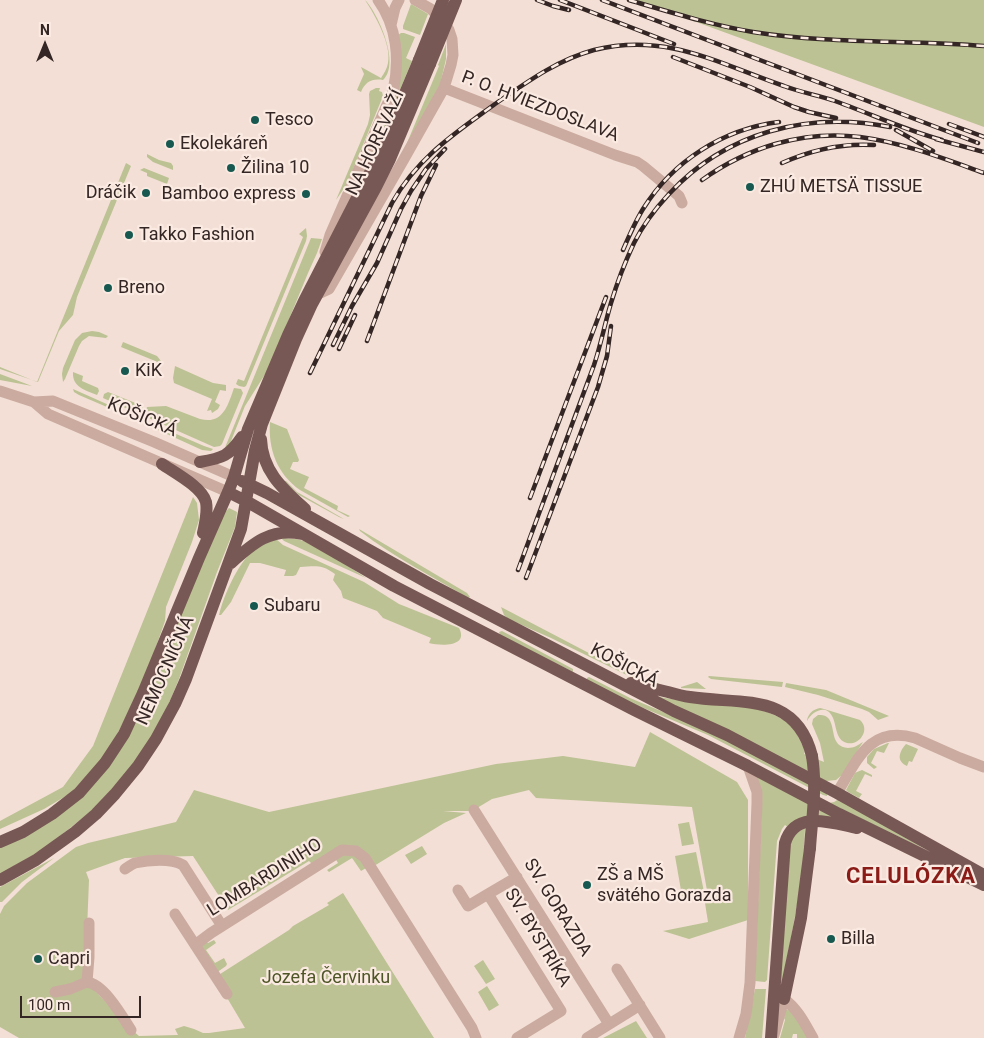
<!DOCTYPE html>
<meta charset="utf-8">
<style>
body{margin:0}
#map{position:relative;width:984px;height:1038px;overflow:hidden;background:#f3dfd5;font-family:Roboto,sans-serif}
canvas{display:block}
.north{position:absolute;left:20px;top:20px;width:50px;height:50px;-webkit-text-stroke:4px #faeae1;paint-order:stroke;rotate:0deg;font-size:14px;font-weight:700;line-height:20px;text-align:center;color:#342624}
.north::after{content:'';display:block;margin:auto;width:18px;height:22px;background:#342624;clip-path:polygon(50% 0,100% 100%,50% 72%,0 100%)}
.scale{position:absolute;left:20px;top:996px;width:121px;height:22px;box-sizing:border-box;border:2px solid #342624;border-top:0;padding-left:6px;font-size:15px;line-height:18px;white-space:nowrap;color:#342624;-webkit-text-stroke:4px #faeae1;paint-order:stroke}
</style>
<div id="map">
<canvas width="984" height="1038"></canvas>
<div class="north">N</div>
<div class="scale">100 m</div>
</div>
<script>
const ctx = document.querySelector('canvas').getContext('2d');
ctx.lineJoin = 'round';
function fill(path, color) {
  ctx.fillStyle = color;
  ctx.fill(path, 'evenodd');
}
function stroke(path, color, width, dash) {
  ctx.strokeStyle = color;
  ctx.lineWidth = width;
  ctx.lineCap = dash ? 'butt' : 'round';
  ctx.setLineDash(dash || []);
  ctx.stroke(path);
}
function label(font, color, halo, rows, align = 'center') {
  ctx.font = font + ' Roboto,sans-serif';
  ctx.lineWidth = 4.5;
  ctx.setLineDash([]);
  ctx.textBaseline = 'middle';
  ctx.strokeStyle = halo;
  ctx.fillStyle = color;
  for (const [text, x, y, turn = 0] of rows) {
    ctx.save();
    ctx.translate(x, y);
    ctx.rotate((+turn || 0) * Math.PI / 180);
    ctx.textAlign = isNaN(turn) ? turn : align;
    if (halo) ctx.strokeText(text, 0, 0);
    ctx.fillText(text, 0, 0);
    ctx.restore();
  }
}
const green = new Path2D(`
 M365,0C378,13 401,64 383,80C372,78 365,82 361,92L357,90L364,74L361,67L381,78C384,73 387,69 388,63C392,45 375,15 365,0Z
 M636,0H984V127Z
 M411,4L428,14L420,35L403,29V26Z
 M401,33H404L415,37L406,58L412,61L381,135L360,180L398,89V35Z
 M446,44V59L440,85L402,155L439,66L438,65Z
 M376,88H380L379,91L382,92L383,96L347,184L336,200L368,124L370,115L369,94L370,91Z
 M147,154L159,160L171,163L173,166V170L153,162L147,157Z
 M126,163L131,166L77,297L73,315L59,331L38,382L0,369V367L37,382Z
 M144,168L169,178L167,184L147,176V173L140,170Z
 M306,228L307,236L306,241L246,386L244,387L239,386L236,384L238,379L244,381L303,237L299,234Z
 M311,238L322,239L317,253L308,273L269,368L245,406L229,446L224,450Z
 M92,331L99,332L108,336L106,338L89,336L82,341L79,346L65,379L63,382L62,374L63,368L75,340L82,333Z
 M123,342L157,356L161,361L160,363L121,347Z
 M175,366L213,383L226,385V391L220,390L215,402L220,405L218,409L212,413L211,410L207,411L212,399L174,383L173,378Z
 M73,372L83,376L82,381L98,388L99,391L97,395C85,390 72,387 73,372Z
 M0,374L32,386L0,380Z
 M234,388L241,389L243,393L222,444L220,446L214,447L144,416L147,407L166,406L200,419C223,425 228,405 234,388Z
 M73,389L138,418V420H137L79,395L74,392Z
 M108,392L143,406L141,413L139,414L103,398L104,394Z
 M270,422L287,429L299,460L298,462H293L290,469L309,477L304,488L338,506L337,510L350,516L348,517L300,490C277,474 268,449 270,422Z
 M160,427L204,446L213,449L211,451L202,450L158,430Z
 M284,481H286L297,492L344,519L339,517L299,495Z
 M193,497L197,503L199,520L192,542L166,607L165,621L151,661L137,696L111,746L101,760L71,793L44,809L0,829V821L63,787L93,746Z
 M229,508L237,512L235,527L217,572L179,679L164,715L144,749L121,779L90,812L45,848L0,874V848L95,783L225,512Z
 M359,529L467,593L470,597L468,598C432,576 393,557 360,531Z
 M281,538L296,539L304,541L342,562L366,578L284,541Z
 M276,539L283,545L364,582L399,604L459,628C469,647 441,646 429,643L431,638L383,618L377,611L343,598L341,591L333,580L335,574C322,564 315,566 300,567L296,575L293,576H284L286,570L260,563H250L231,602L221,615H219C224,594 240,558 258,547C263,544 270,542 276,539Z
 M501,607L606,662L662,685L639,681L551,638L508,619L504,615Z
 M502,631L573,669V672L500,635L499,632Z
 M709,676L783,682L782,687L711,679L708,677Z
 M589,677L630,698L708,731L827,793V796L823,795L708,735L629,702L587,680V678Z
 M697,682L706,689L681,688V687Z
 M786,683L826,690L889,716L878,720L869,712L862,709L818,695L785,687Z
 M656,696C695,706 761,698 790,725C797,732 801,742 805,751L804,754L824,762L820,743L812,724L813,719L818,715C822,715 826,715 829,719C836,730 830,746 848,748C854,748 858,745 863,742L842,775L836,780L826,781Z
 M820,708L824,709L860,720C871,730 859,746 847,743C835,740 837,725 832,716C826,704 812,711 807,721V720C809,713 812,710 820,708Z
 M650,732L737,782L748,800V920L689,939L663,931L708,922L704,897L708,896L692,807L536,798L529,790L492,799L472,811H443L466,813L444,823L374,866L358,849L313,865L309,861L228,910L193,856L125,858L86,872L89,880L85,980L132,1030L139,1036L178,1035L175,1029L184,1026L194,1029L203,1033H209L245,1028L226,996L217,976L289,930L293,926L329,905L327,903L343,893L434,1038H19L0,1027V914L4,906L27,883L76,847L88,843L176,822L194,790L269,812L496,764L563,756L635,767Z
 M888,743H889L884,753L877,751L871,763L877,767L874,769L867,763V757L874,749Z
 M906,744L918,749L912,762L909,761L907,766C896,761 899,752 906,744Z
 M862,770L872,775V777L865,774L856,791L862,794L859,798L848,792L846,790L855,773L857,772Z
 M757,777L834,817C817,816 800,813 788,827L785,825L782,829L777,841L767,980L765,982L755,981L762,802Z
 M839,799L930,852L829,803L834,802Z
 M689,822L694,844L682,846L678,824Z
 M805,828C804,880 792,932 782,983H777L791,836Z
 M422,846L427,854L411,864L405,855Z
 M696,852L704,892L682,896L675,856Z
 M343,854L357,855L366,868L361,871L352,858L329,872L327,870L338,863L335,858Z
 M54,858L22,882L2,902H0V887Z
 M205,940L208,943L214,940L216,943L206,950L215,963L224,958L227,964L226,966L216,973L201,951L202,943Z
 M483,960L495,979L486,984L474,966Z
 M487,986L499,1005L489,1011L478,992Z
 M755,989H766L762,1038H745Z
 M788,1009H790L809,1038H797V1034H793L792,1038H780L785,1020L784,1018L786,1010Z
 M636,1021L647,1038H603Z`);
const minor = new Path2D(`
 M391,25L395,8L399,0
 M444,88L615,155L637,162L643,166L679,196L682,203
 M325,252L330,235L393,91C400,60 397,26 378,0
 M316,295L329,289L404,159L444,88L451,65L453,55L452,39L449,30L444,22L431,9L415,0
 M0,391L34,402L53,401L154,442L234,477
 M34,402L48,414L228,492
 M837,793C857,761 869,725 915,738L960,758L984,767
 M474,810L609,1024
 M125,869C128,867 132,864 135,863C148,860 171,858 183,865L222,926
 M517,877L488,894L561,1011L517,1038
 M458,890L468,906L488,894
 M175,914L227,994
 M195,945L211,933L342,850L356,851L365,858L472,1028L476,1038
 M617,969L660,1038
 M87,982C104,984 122,1016 131,1030
 M87,982L89,957V923
 M55,992L70,989L87,982
 M774,1035L784,999C798,1009 805,1024 813,1038
 M587,1038L640,1005
 M739,1038L746,1014L750,983L757,803V792L748,766`);
const major = new Path2D(`
 M261,439C262,471 283,489 305,509
 M200,462C223,458 229,456 242,437
 M162,464C175,473 202,487 206,502C208,513 205,523 203,533
 M242,481L267,493L430,584L674,711L727,735L837,793L984,875
 M228,492L246,501L394,586L634,710L748,766L839,814L984,885
 M231,563C252,544 271,527 302,534
 M631,683C643,686 655,689 668,692C675,694 682,696 690,697C740,705 796,691 812,756
 M0,842L23,832L52,814L79,793L105,763L124,734L143,693L199,558L228,492L234,477L248,429L288,335L304,301L379,155L419,60
 M0,880L36,860L75,832L96,814L115,794L138,766L156,739L175,704L186,679L241,529L255,450L262,424L296,339L312,304L376,187L390,159L430,64
 M784,999L801,918L810,848
 M771,1038L785,843C795,809 832,823 857,828`);
const rail = new Path2D(`
 M537,0L553,6L569,10
 M560,0L674,44
 M602,0L978,143
 M629,0C670,12 711,25 753,32C829,44 907,40 984,46
 M673,57L750,87L794,107L809,112L836,118
 M949,124L984,137
 M896,130L933,151
 M936,139L984,152
 M782,163C811,150 842,143 874,145
 M702,180C748,147 803,130 860,137C901,142 945,159 984,173
 M623,250C629,236 635,222 643,209C673,161 723,129 779,122
 M367,341L421,196L436,165
 M333,345L352,306L377,263L401,209L411,191L426,169L445,149
 M339,349L355,315
 M310,373L392,203C418,157 454,134 495,104C527,82 557,60 594,50C667,32 719,64 784,86C800,92 816,95 832,100C869,113 905,130 942,140
 M530,498L606,297
 M518,570C543,502 569,434 594,365C601,344 605,323 611,303C617,283 625,262 634,243C643,225 655,209 669,194C726,132 808,111 890,127
 M526,578L598,387L607,356L611,326`);
const majorBridge = new Path2D(`
 M419,60L443,0
 M430,64L456,0
 M810,848C812,818 817,787 812,756`);
const markers = [
 [255,120,5,"#175950"],
 [170,144,5,"#175950"],
 [231,168,5,"#175950"],
 [750,187,5,"#175950"],
 [146,193,5,"#175950"],
 [306,194,5,"#175950"],
 [129,235,5,"#175950"],
 [108,288,5,"#175950"],
 [125,371,5,"#175950"],
 [254,606,5,"#175950"],
 [587,885,5,"#175950"],
 [831,939,5,"#175950"],
 [38,959,5,"#175950"]
];
const streetNames = [
 ["P. O. HVIEZDOSLAVA",540,107,21],
 ["NA HOREVAŽÍ",376,143,-65],
 ["KOŠICKÁ",142,418,23],
 ["KOŠICKÁ",624,666,28],
 ["NEMOCNIČNÁ",166,671,-66],
 ["LOMBARDINIHO",265,878,-32],
 ["SV. GORAZDA",557,908,58],
 ["SV. BYSTRÍKA",537,938,59]
];
const poiNames = [
 ["Tesco",265,120],
 ["Ekolekáreň",180,144],
 ["Žilina 10",241,168],
 ["ZHÚ METSÄ TISSUE",760,187],
 ["Dráčik",136,193,"right"],
 ["Bamboo express",296,194,"right"],
 ["Takko Fashion",139,235],
 ["Breno",118,288],
 ["KiK",135,371],
 ["Subaru",264,606],
 ["ZŠ a MŠ",597,875],
 ["svätého Gorazda",597,896],
 ["Billa",841,939],
 ["Capri",48,959]
];
const parkNames = [
 ["Jozefa Červinku",326,978]
];
const districtNames = [
 ["CELULÓZKA",911,877]
];
fill(green, '#bcc294');
stroke(minor, '#cbaba0', 11);
stroke(major, '#785854', 12);
stroke(rail, '#342624', 4.5);
stroke(rail, '#faeae1', 2.5, [8]);
stroke(majorBridge, '#785854', 12);
for (const [x, y, r, color] of markers) {
  const dot = new Path2D();
  dot.arc(x, y, r, 0, 2 * Math.PI);
  ctx.fillStyle = color;
  ctx.fill(dot);
  stroke(dot, '#faeae1', 2);
}
label('18px', '#342624', '#faeae1', streetNames);
label('18px', '#342624', '#faeae1', poiNames, 'left');
label('18px', '#4d5526', '#faeae1', parkNames);
ctx.letterSpacing = '1px';
label('bold 22px', '#8a1b17', '#faeae1', districtNames);
ctx.letterSpacing = '0px';
</script>
